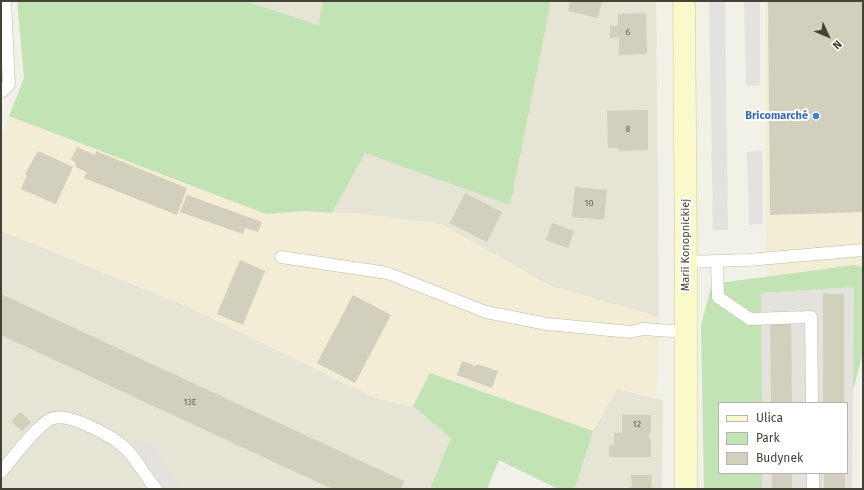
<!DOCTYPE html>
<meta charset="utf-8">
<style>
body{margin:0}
#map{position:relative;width:864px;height:490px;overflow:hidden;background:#f2f1e7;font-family:"Fira Sans",sans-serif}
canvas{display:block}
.frame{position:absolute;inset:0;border:2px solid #444237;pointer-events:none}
.legend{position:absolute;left:718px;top:402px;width:130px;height:72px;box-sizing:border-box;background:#fff;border:1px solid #b4b3af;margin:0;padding:5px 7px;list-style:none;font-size:12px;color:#444237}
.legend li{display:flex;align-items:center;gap:8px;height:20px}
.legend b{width:20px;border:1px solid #b4b3af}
.north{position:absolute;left:808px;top:16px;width:40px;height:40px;-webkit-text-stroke:3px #fff;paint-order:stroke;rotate:134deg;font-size:11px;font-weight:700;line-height:16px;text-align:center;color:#444237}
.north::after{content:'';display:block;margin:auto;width:14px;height:18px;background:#444237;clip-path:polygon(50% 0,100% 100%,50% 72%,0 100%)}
</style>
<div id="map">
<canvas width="864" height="490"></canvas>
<div class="frame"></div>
<ul class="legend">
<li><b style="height:5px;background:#f9f9c9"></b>Ulica</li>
<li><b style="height:11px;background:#c2e3b3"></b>Park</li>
<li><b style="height:11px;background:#d2cfbd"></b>Budynek</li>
</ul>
<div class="north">N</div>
</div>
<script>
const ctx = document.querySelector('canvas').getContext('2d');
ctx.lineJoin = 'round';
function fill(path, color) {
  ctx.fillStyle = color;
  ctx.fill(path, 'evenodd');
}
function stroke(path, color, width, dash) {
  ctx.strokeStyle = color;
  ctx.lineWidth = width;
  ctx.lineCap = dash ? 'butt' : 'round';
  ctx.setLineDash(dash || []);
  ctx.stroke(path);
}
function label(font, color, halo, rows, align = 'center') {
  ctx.font = font + ' "Fira Sans",sans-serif';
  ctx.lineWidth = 4;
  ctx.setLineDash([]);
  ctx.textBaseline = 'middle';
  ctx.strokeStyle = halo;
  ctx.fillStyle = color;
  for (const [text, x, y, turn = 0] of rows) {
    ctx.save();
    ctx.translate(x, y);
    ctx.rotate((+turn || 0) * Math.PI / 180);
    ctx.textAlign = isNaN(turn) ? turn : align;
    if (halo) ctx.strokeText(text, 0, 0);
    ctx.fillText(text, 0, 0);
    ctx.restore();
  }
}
const residential = new Path2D(`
 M245,1H323L318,25Z
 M551,1H656L659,317L551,286L441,224L362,214L332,213L365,153L509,204Z
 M1,231L191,308L377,399L413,406L451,438L430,489H1Z
 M617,389L663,400L662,489H575L593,431Z`);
const commercial = new Path2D(`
 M765,1H863V267L854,265L766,276Z
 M9,116L266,214L305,211L362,214L441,224L551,286L659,317L656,397L617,389L593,431L431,373L413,406L377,399L191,308L1,231V135Z`);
const industrial = new Path2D(`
 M854,287L852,489H762V473H847V403H762L761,293Z`);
const green = new Path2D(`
 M17,1H245L318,25L323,1H551L510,205L365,153L332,213L305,211L266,214L9,116L24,78Z
 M854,265L863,267V352L853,391L854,287L761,293L762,403H719V473H762V489H704L701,325L712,284Z
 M430,373L593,431L575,489H558L499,460L487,489H430L451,438L413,406Z`);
const parking = new Path2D(`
 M709,1H725L728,230H713Z
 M744,1H760V85L746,86Z
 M762,150L763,224L749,225L747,152Z
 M141,440L150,444L183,489H164L132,445Z`);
const building = new Path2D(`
 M570,1H602L598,18L568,11Z
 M768,1H863V212L770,215Z
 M646,13L647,54L619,55V37L610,38V26H618V14Z
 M648,110V150L618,151V148H608L607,111Z
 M77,147L95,155L96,151L187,188L177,215L84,178L87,172L76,167L75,162L71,160Z
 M38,151L73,167L56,204L21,189L27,175L25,174Z
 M575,187L607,190L604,220L572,217Z
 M465,193L502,212L487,242L450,223Z
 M187,195L262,222L258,232L245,228L243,234L180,212Z
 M552,223L574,231L568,248L546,240Z
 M240,260L265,271L243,325L217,314Z
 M1,294L404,481L401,489H332L1,335Z
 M823,294H844V403H823Z
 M353,295L391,315L355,383L317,363Z
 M770,321H791L792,403H771Z
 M462,361L476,366L477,364L498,371L492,388L457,375Z
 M20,412L31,422L22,431L11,421Z
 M622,415H651V433H649V439H651V457H609V445H614V433H622Z
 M772,473H792V489H772Z
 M824,473H845V489H824Z
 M631,475H652L651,487H653V489H630V486H632Z`);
const lane = new Path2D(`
 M1,92L9,85L5,1
 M281,257L387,273L486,312L547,324L631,332L643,329L686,332
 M686,262L748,260L863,250
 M717,262L718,297L750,319L811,317L812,403
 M1,472C12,459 37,425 51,419C67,411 112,436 125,448C137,459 145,476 156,489
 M813,473V489`);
const secondary = new Path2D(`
 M684,1L686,262V489`);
const markers = [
 [816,116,4,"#3f7fe0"]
];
const numberNames = [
 ["6",628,32],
 ["8",628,129],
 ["10",589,203],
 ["13E",190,402],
 ["12",637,424]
];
const shopNames = [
 ["Bricomarché",808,116]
];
const streetNames = [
 ["Marii Konopnickiej",686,245,-90]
];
fill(residential, '#e5e4d5');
fill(commercial, '#f2edd4');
fill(industrial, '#e4e2dc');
fill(green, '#c2e3b3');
fill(parking, '#e3e2de');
fill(building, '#d2cfbd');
stroke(lane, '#bcbbaa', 13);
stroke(secondary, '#cbca98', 23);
stroke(lane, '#fff', 12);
stroke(secondary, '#f9f9c9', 22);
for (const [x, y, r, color] of markers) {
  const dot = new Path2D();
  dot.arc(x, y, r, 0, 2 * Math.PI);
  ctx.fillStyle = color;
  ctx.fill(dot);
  stroke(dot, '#fff', 1.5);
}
label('9px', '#686558', null, numberNames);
label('bold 11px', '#366cbe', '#fff', shopNames, 'right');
label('11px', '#444237', '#fff', streetNames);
</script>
